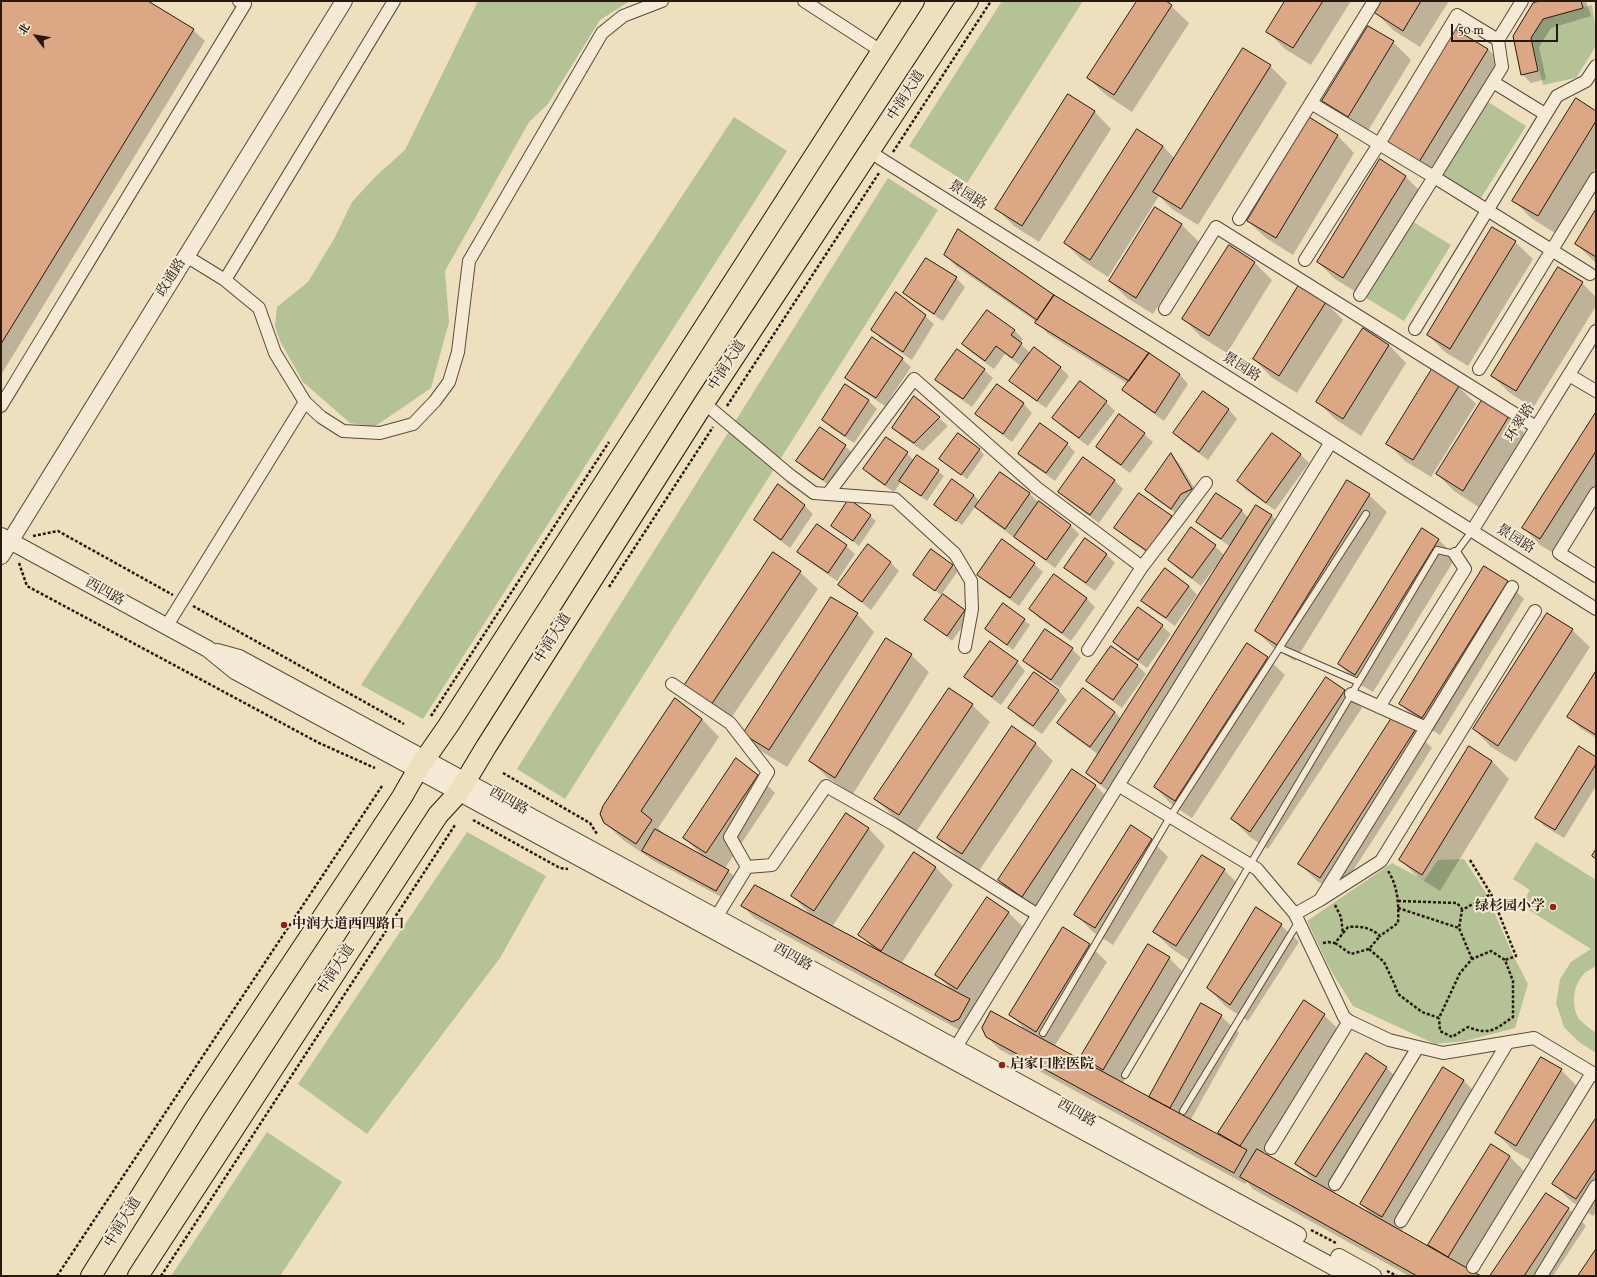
<!DOCTYPE html>
<meta charset="utf-8">
<style>
body{margin:0}
#map{position:relative;width:1597px;height:1277px;overflow:hidden;background:#eedfbf;font-family:Vollkorn,"Noto Serif SC",serif}
canvas{display:block}
.frame{position:absolute;inset:0;border:2px solid #28180f;pointer-events:none}
.north{position:absolute;left:16px;top:16px;width:40px;height:40px;-webkit-text-stroke:3px #f4ead5;paint-order:stroke;rotate:301deg;font-size:11px;font-weight:700;line-height:16px;text-align:center;color:#28180f}
.north::after{content:'';display:block;margin:auto;width:14px;height:18px;background:#28180f;clip-path:polygon(50% 0,100% 100%,50% 72%,0 100%)}
.scale{position:absolute;left:1451px;top:24px;width:107px;height:18px;box-sizing:border-box;border:2px solid #28180f;border-top:0;padding-left:5px;font-size:12px;line-height:14px;white-space:nowrap;color:#28180f;-webkit-text-stroke:3px #f4ead5;paint-order:stroke}
</style>
<div id="map">
<canvas width="1597" height="1277"></canvas>
<div class="frame"></div>
<div class="north">北</div>
<div class="scale">50 m</div>
</div>
<script>
const ctx = document.querySelector('canvas').getContext('2d');
ctx.lineJoin = 'round';
function fill(path, color) {
  ctx.fillStyle = color;
  ctx.fill(path, 'evenodd');
}
function stroke(path, color, width, dash) {
  ctx.strokeStyle = color;
  ctx.lineWidth = width;
  ctx.lineCap = dash ? 'butt' : 'round';
  ctx.setLineDash(dash || []);
  ctx.stroke(path);
}
function label(font, color, halo, rows, align = 'center') {
  ctx.font = font + ' Vollkorn,"Noto Serif SC",serif';
  ctx.lineWidth = 4;
  ctx.setLineDash([]);
  ctx.textBaseline = 'middle';
  ctx.strokeStyle = halo;
  ctx.fillStyle = color;
  for (const [text, x, y, turn = 0] of rows) {
    ctx.save();
    ctx.translate(x, y);
    ctx.rotate((+turn || 0) * Math.PI / 180);
    ctx.textAlign = isNaN(turn) ? turn : align;
    if (halo) ctx.strokeText(text, 0, 0);
    ctx.fillText(text, 0, 0);
    ctx.restore();
  }
}
const green = new Path2D(`
 M478,1H630L600,20L548,104L529,122L445,271L449,322L431,388L374,427L350,423L303,382L280,341L275,326L277,307L308,282L334,239L352,202L376,176L405,150Z
 M1002,1H1083L967,183L909,146Z
 M1592,5L1596,31V46L1576,78L1543,85L1531,38L1543,19Z
 M1485,100L1526,126L1481,198L1440,173Z
 M734,117L787,151L423,719L361,685Z
 M888,178L938,210L565,799L517,769Z
 M1410,220L1451,245L1404,321L1363,296Z
 M467,832L546,876L500,958L367,1134L298,1084Z
 M1536,842L1596,880V966C1592,969 1586,971 1583,975C1573,986 1571,1006 1579,1019C1584,1024 1590,1029 1596,1033V1053L1579,1042L1564,1027L1556,1003L1560,979L1571,962L1591,949L1521,905L1530,890L1513,879Z
 M1464,859L1486,893L1512,953L1528,984L1515,1028L1465,1041L1435,1044L1353,1006L1330,969L1307,921L1392,863L1424,880L1438,860Z
 M267,1132L342,1182L280,1276H171Z`);
const shadow = new Path2D(`
 M1,1H146L193,30L205,41L1,375Z
 M1138,1H1164L1171,6L1189,23L1132,112L1106,95L1088,78Z
 M1287,1H1351L1311,65L1285,49L1268,32Z
 M1383,1H1449L1420,47L1393,30L1376,13Z
 M1544,1H1586L1591,16L1551,28L1539,47L1546,79L1531,83L1522,74L1514,36Z
 M1393,42L1411,60L1366,134L1341,119L1323,101Z
 M1488,49L1505,67L1437,179L1403,158Z
 M1270,66L1287,83L1198,225L1172,209L1159,196L1108,277L1082,260L1065,243L1163,146L1175,159Z
 M1094,111L1111,129L1039,242L1014,226L996,208Z
 M1596,112V167L1555,233L1531,218L1514,201Z
 M1337,135L1354,153L1293,255L1266,238L1248,221Z
 M1405,176L1423,194L1361,295L1335,279L1318,262Z
 M1596,211V263L1576,244Z
 M1181,224L1199,242L1153,314L1127,298L1110,281Z
 M1515,242L1533,259L1468,366L1445,352L1428,335Z
 M1229,247L1255,263L1272,280L1227,353L1201,337L1184,319Z
 M945,255L1053,295L1150,355L1180,375L1188,384L1164,421L1132,398L1124,390L1128,384L1048,334L1037,322L957,267Z
 M927,259L956,278L965,287L943,321L913,301L904,293Z
 M1582,283L1596,297V306L1533,408L1510,393L1492,376Z
 M1325,302L1343,320L1297,393L1271,377L1254,359Z
 M925,316L934,324L912,360L881,339L873,330Z
 M1014,330L1023,339L1020,343L1030,353L1060,367L1069,376L1046,408L1019,389L1010,381L1021,366L1005,354L994,369L972,353L963,344Z
 M1389,345L1406,363L1361,436L1335,419L1318,402Z
 M902,359L911,367L885,406L855,386L846,378Z
 M984,370L993,378L972,407L945,388L937,379Z
 M1433,371L1459,387L1476,404L1431,477L1405,461L1387,443Z
 M997,385L1024,404L1032,413L1012,442L985,422L976,414Z
 M846,386L869,401L877,409L854,443L831,428L823,419Z
 M1204,392L1229,410L1237,419L1208,460L1183,442L1174,433Z
 M915,397L948,426L923,451L901,436L893,427Z
 M1482,401L1508,417L1526,435L1480,508L1454,491L1437,474Z
 M1106,402L1115,411L1088,446L1062,427L1054,418Z
 M1596,413V495L1557,555L1540,545L1523,527Z
 M820,428L845,446L854,455L832,487L806,470L797,461Z
 M1144,434L1153,442L1130,473L1105,455L1097,447Z
 M1272,434L1301,455L1309,463L1275,510L1246,490L1238,481Z
 M1067,444L1075,452L1055,481L1028,462L1020,453Z
 M979,449L984,455L967,479L941,459Z
 M907,453L914,461L918,456L944,476L927,501L901,482L894,492L873,478L864,469Z
 M1171,455L1179,463L1200,497L1180,516L1155,499L1146,490Z
 M1083,458L1115,481L1123,489L1099,523L1067,500L1059,492Z
 M1001,473L1030,494L1039,503L1071,526L1079,534L1055,568L985,516L976,506L962,525L935,505L974,495L980,502Z
 M1139,494L1171,517L1180,526L1156,559L1124,536L1115,528Z
 M1216,494L1242,511L1249,518L1257,506L1272,516L1283,528L1113,795L1099,784L1087,773L1099,755L1067,732L1059,723L1115,712L1121,719L1231,547L1206,530L1198,521Z
 M1369,495L1387,512L1295,661L1274,648L1256,631Z
 M804,505L813,514L790,548L764,528L755,519Z
 M870,516L876,521L859,546L832,525Z
 M1422,530L1439,540L1456,557L1373,692L1356,682L1339,664Z
 M846,546L855,554L837,581L807,560L798,552Z
 M1215,546L1224,555L1201,586L1178,569L1169,560Z
 M1106,554L1115,563L1095,591L1074,576L1066,567Z
 M890,562L860,602L840,584Z
 M891,563L899,571L871,610L862,603Z
 M1034,564L1043,572L1019,606L987,583L978,574Z
 M952,565L958,571L941,595L914,575Z
 M800,572L818,589L729,721L685,686Z
 M1507,582L1524,599L1440,735L1417,721L1400,703Z
 M1189,586L1197,595L1175,626L1151,609L1143,600Z
 M1086,598L1095,607L1071,641L1039,618L1030,609Z
 M964,611L970,616L952,641L926,620Z
 M857,614L874,632L787,767L761,751L744,733Z
 M1024,620L1030,625L1013,650L986,629Z
 M1162,626L1171,634L1147,668L1123,651L1114,642Z
 M1045,630L1072,649L1081,658L1060,688L1033,669L1024,661Z
 M1572,630L1590,647L1516,762L1491,747L1474,729Z
 M886,639L911,655L929,672L853,794L828,778L810,761Z
 M1111,647L1138,666L1146,674L1122,708L1096,689L1087,681Z
 M1267,658L1285,675L1192,818L1172,805L1155,787Z
 M1017,662L1025,671L1001,705L974,685L965,677Z
 M1596,673V738L1580,728L1569,717Z
 M1035,674L1059,691L1067,700L1042,734L1018,717L1010,708Z
 M1344,691L1362,708L1268,849L1250,837L1232,819Z
 M972,705L990,722L916,832L893,816L876,799Z
 M1393,717L1415,731L1432,748L1338,894L1317,881L1300,864Z
 M702,719L719,737L658,828L666,836L702,855L684,838L757,775L775,793L725,868L737,879L725,899L654,861L623,840L605,823Z
 M1035,743L1053,761L979,871L956,855L939,838Z
 M1596,758V786L1564,838L1544,826L1536,817Z
 M1492,761L1509,779L1440,891L1418,877L1400,860Z
 M1072,770L1096,786L1113,803L1040,913L1016,898L999,880Z
 M868,828L885,846L832,927L872,947L860,935L914,853L936,868L953,885L901,964L951,989L936,975L1008,912L1026,930L965,1033L754,918L743,906L811,915L792,896Z
 M1151,840L1168,857L1113,945L1093,932L1075,914Z
 M1224,870L1241,887L1193,963L1172,949L1154,932Z
 M1281,925L1299,942L1248,1021L1225,1006L1208,988Z
 M1089,945L1107,962L1054,1047L1094,1068L1082,1056L1169,958L1186,975L1122,1084L1155,1102L1221,1016L1239,1033L1190,1121L1228,1140L1220,1132L1324,1015L1341,1032L1263,1154L1314,1181L1296,1164L1386,1067L1403,1085L1334,1194L1372,1215L1361,1204L1443,1068L1464,1081L1481,1098L1401,1232L1435,1250L1430,1245L1491,1146L1510,1157L1527,1174L1468,1270L1479,1276H1409L1253,1189L1247,1182L1245,1184L999,1049L987,1037L1027,1032L1011,1015Z
 M1561,1070L1578,1087L1534,1162L1513,1150L1496,1133Z
 M1596,1120V1212L1593,1216L1571,1201L1554,1184Z
 M1546,1194L1569,1209L1586,1226L1553,1276H1491Z`);
const building = new Path2D(`
 M1,1H148L194,29L1,344Z
 M1137,1H1166L1172,5L1114,95L1087,78Z
 M1285,1H1323L1293,48L1266,32Z
 M1382,1H1421L1403,31L1375,13Z
 M1540,1H1581L1583,8L1543,19L1531,38L1538,71L1521,75L1513,36L1533,3Z
 M1368,26L1394,41L1348,117L1322,101Z
 M1453,28L1488,49L1419,162L1385,141Z
 M1243,48L1271,65L1181,209L1153,192Z
 M1068,94L1095,111L1022,226L995,209Z
 M1576,98L1596,111V121L1538,216L1512,201Z
 M1309,117L1338,135L1276,238L1247,221Z
 M1137,129L1163,146L1090,260L1064,243Z
 M1380,159L1406,176L1343,278L1317,262Z
 M1155,207L1182,224L1136,298L1109,281Z
 M1596,209V257L1575,244Z
 M1492,227L1516,241L1450,349L1427,335Z
 M958,229L1054,295L1037,320L944,255Z
 M1229,245L1255,262L1209,336L1182,319Z
 M926,258L957,277L934,314L903,293Z
 M1558,267L1583,282L1516,391L1491,376Z
 M1299,285L1326,302L1279,376L1253,359Z
 M896,292L926,315L903,352L871,330Z
 M1054,295L1149,353L1129,381L1035,323Z
 M987,310L1015,330L1011,335L1022,343L1012,358L996,346L985,361L962,344Z
 M1363,328L1389,345L1343,419L1316,402Z
 M872,337L903,358L876,398L845,378Z
 M1034,347L1061,367L1037,401L1009,381Z
 M957,349L985,369L963,399L935,380Z
 M1149,353L1180,374L1155,413L1122,390Z
 M1432,369L1459,386L1413,460L1386,444Z
 M1080,381L1107,401L1079,438L1052,418Z
 M845,384L869,400L845,436L822,420Z
 M997,384L1024,403L1003,434L975,414Z
 M1203,391L1229,409L1199,452L1173,433Z
 M914,396L940,417L914,443L892,428Z
 M1482,400L1509,416L1463,491L1436,474Z
 M1596,412V451L1540,539L1522,528Z
 M1119,414L1145,433L1121,465L1096,447Z
 M1040,423L1068,443L1046,473L1018,454Z
 M820,427L846,445L823,480L796,461Z
 M958,433L980,449L961,475L939,459Z
 M1272,433L1301,454L1266,503L1237,481Z
 M886,437L908,452L885,485L863,469Z
 M1171,453L1192,489L1181,494L1171,509L1145,490Z
 M917,455L939,470L921,496L899,481Z
 M1083,457L1115,480L1090,515L1058,492Z
 M1000,472L1030,493L1005,529L975,507Z
 M952,479L974,495L956,521L934,505Z
 M1347,480L1370,494L1277,645L1255,631Z
 M778,484L805,505L781,540L754,520Z
 M1139,493L1172,516L1147,551L1114,528Z
 M1216,493L1242,510L1221,539L1196,522Z
 M849,499L871,515L853,541L831,526Z
 M1039,501L1071,525L1046,560L1014,537Z
 M1256,505L1272,515L1101,784L1086,773Z
 M817,524L847,545L828,573L797,552Z
 M1191,527L1216,545L1192,578L1168,560Z
 M1422,528L1439,539L1355,675L1338,664Z
 M1085,538L1107,554L1086,583L1064,568Z
 M1002,539L1035,563L1010,598L977,575Z
 M868,544L891,562L862,602L838,585Z
 M931,549L953,565L935,591L913,575Z
 M773,552L801,571L711,705L684,686Z
 M1484,566L1508,581L1422,718L1399,704Z
 M1165,568L1189,586L1166,618L1141,601Z
 M1054,574L1087,598L1062,633L1029,609Z
 M943,594L965,610L947,636L924,620Z
 M831,597L858,613L769,750L743,734Z
 M1003,603L1025,619L1007,645L985,629Z
 M1138,607L1163,625L1138,660L1113,642Z
 M1547,613L1573,629L1498,746L1473,729Z
 M1045,629L1073,648L1051,680L1023,661Z
 M886,638L912,654L835,778L809,761Z
 M990,641L1018,661L992,697L964,677Z
 M1247,643L1268,657L1175,801L1154,787Z
 M1111,646L1138,665L1113,700L1086,681Z
 M1596,671V735L1567,717Z
 M1034,672L1059,690L1033,726L1008,708Z
 M1326,677L1345,690L1250,832L1231,819Z
 M949,688L973,704L899,815L874,799Z
 M1083,688L1115,712L1090,747L1057,723Z
 M675,698L702,719L641,811L652,820L636,844L604,823L600,814L603,806Z
 M1393,716L1415,730L1320,878L1298,864Z
 M1012,726L1036,743L962,854L937,838Z
 M1469,746L1492,761L1422,875L1399,860Z
 M1579,746L1596,757V764L1555,830L1535,818Z
 M736,758L758,775L706,853L683,838Z
 M1072,769L1096,785L1022,897L998,880Z
 M846,813L869,828L814,911L791,896Z
 M1131,825L1152,839L1095,928L1074,915Z
 M655,829L729,870L716,891L642,851Z
 M1596,849V859L1592,856Z
 M914,852L936,867L881,951L858,935Z
 M1202,855L1225,869L1176,946L1153,932Z
 M755,885L970,999L959,1019L952,1022L741,906Z
 M987,897L1009,912L957,989L935,975Z
 M1256,907L1282,924L1230,1005L1207,988Z
 M1063,927L1090,944L1036,1032L1009,1015Z
 M1148,944L1170,957L1103,1070L1081,1056Z
 M1304,1000L1325,1014L1240,1146L1218,1133Z
 M1201,1003L1222,1015L1170,1108L1149,1097Z
 M991,1011L1247,1150L1234,1173L986,1037L982,1028Z
 M1366,1053L1387,1067L1316,1177L1295,1164Z
 M1541,1057L1562,1069L1516,1146L1495,1133Z
 M1443,1067L1464,1080L1382,1217L1360,1204Z
 M1596,1118V1169L1576,1199L1552,1184Z
 M1491,1144L1510,1156L1448,1257L1428,1245Z
 M1257,1149L1481,1276H1417L1240,1177Z
 M1546,1193L1569,1208L1524,1276H1490Z
 M1596,1249V1276H1578Z`);
const path = new Path2D(`
 M893,152L991,1
 M727,406L879,173
 M33,536L58,531L173,595
 M19,563L27,586L319,743L375,768
 M609,587L713,427
 M193,606L404,724
 M431,716L609,442
 M503,773L590,823L597,834
 M473,820L560,868L568,869
 M1470,860L1491,894L1516,956L1505,960
 M1398,901L1457,903L1462,909
 M1335,905L1341,917L1343,934
 M1398,908L1459,928
 M1323,943L1328,942L1335,943L1348,927C1361,926 1370,927 1380,936L1398,923C1399,905 1398,886 1388,871
 M1335,943L1351,954L1369,949L1380,936
 M1369,949L1384,962L1394,983L1398,994L1422,1012L1439,1018L1460,973L1472,959L1491,951L1505,960L1513,981V1017C1495,1029 1491,1036 1468,1027L1452,1037L1440,1031L1439,1018
 M1472,959L1459,928L1462,910L1491,894
 M1311,1230L1336,1243
 M1387,1271L1397,1276
 M57,1276L382,786
 M161,1276L455,825`);
const service = new Path2D(`
 M1280,648L1358,682
 M1043,1033L1170,817L1366,514
 M1125,1075L1437,550L1455,554L1472,531
 M1183,1111L1299,921`);
const minor = new Path2D(`
 M804,1L881,51
 M1522,1L1498,40L1502,67L1434,177L1590,274
 M1493,82L1545,114
 M1311,103L1379,144L1457,15L1498,40
 M870,152L1596,609
 M1239,219L1374,1
 M186,256L225,280L394,1
 M1305,260L1379,144L1434,177L1360,295
 M225,280L259,308L275,353L305,402L321,417L343,431L380,433L413,424L435,401L449,382L458,352L469,261L602,33L623,16L662,1
 M1165,309L1216,227L1536,427
 M1415,329L1557,96L1586,81L1596,66
 M1479,369L1596,178
 M1569,375L1596,391
 M704,403L791,476L814,493L895,499L955,554L971,581L972,609L965,647
 M1,406L245,4L239,1
 M1596,493L1559,553L1596,576
 M828,494L914,379L1037,488L1142,567
 M1472,531L1596,331
 M166,627L305,402
 M1088,650L1142,567L1206,483
 M672,684L730,723L768,772L730,837L747,867L712,924
 M1379,707L1465,569L1455,554
 M1426,728L1512,587
 M1118,785L1257,869L1295,914L1344,1017L1349,1021L1389,1040L1443,1053L1534,1038L1596,1075
 M747,867L772,865L826,786L893,824L1038,915
 M1320,900L1381,861L1535,611
 M1295,914L1320,900L1426,728L1351,694
 M951,1055L1331,442
 M1271,1148L1349,1021
 M1335,1184L1418,1047
 M1401,1221L1508,1042
 M1473,1267L1592,1073
 M1541,1276L1596,1186`);
const tertiary = new Path2D(`
 M1,536L208,649L235,671L1350,1276
 M1,556L344,1
 M217,652L239,658C593,848 945,1043 1298,1235
 M1339,1257L1373,1276`);
const primary = new Path2D(`
 M91,1276L195,1109L362,858L402,797L418,769L448,726L914,1
 M138,1276L438,815L459,792L486,747L704,403L968,1`);
const markers = [
 [1553,907,4,"#8f2418"],
 [284,925,4,"#8f2418"],
 [1002,1065,4,"#8f2418"]
];
const streetNames = [
 ["中润大道",907,96,-57],
 ["景园路",967,196,32],
 ["政通路",172,278,-58],
 ["中润大道",728,366,-57],
 ["景园路",1241,368,32],
 ["环翠路",1521,423,-58],
 ["景园路",1515,540,32],
 ["西四路",104,593,29],
 ["中润大道",554,639,-58],
 ["西四路",508,802,29],
 ["西四路",792,958,29],
 ["中润大道",337,970,-57],
 ["西四路",1076,1114,29],
 ["中润大道",124,1223,-58]
];
const poiNames = [
 ["绿杉园小学",1545,907,"right"],
 ["中润大道西四路口",292,925],
 ["启家口腔医院",1010,1065]
];
fill(green, '#b5c295');
fill(shadow, '#0003');
fill(building, '#dca784');
stroke(building, '#28180f', 1);
stroke(service, '#5a4a3b', 8);
stroke(minor, '#5a4a3b', 14);
stroke(tertiary, '#5a4a3b', 18);
stroke(primary, '#28180f', 22);
stroke(path, '#28180f', 2.5, [3, 2]);
stroke(service, '#f4ead5', 6);
stroke(minor, '#f4ead5', 12);
stroke(tertiary, '#f4ead5', 16);
stroke(primary, '#eedfbf', 20);
for (const [x, y, r, color] of markers) {
  const dot = new Path2D();
  dot.arc(x, y, r, 0, 2 * Math.PI);
  ctx.fillStyle = color;
  ctx.fill(dot);
  stroke(dot, '#f4ead5', 1.5);
}
label('14px', '#28180f', '#f4ead5', streetNames);
label('bold 14px', '#28180f', '#f4ead5', poiNames, 'left');
</script>
